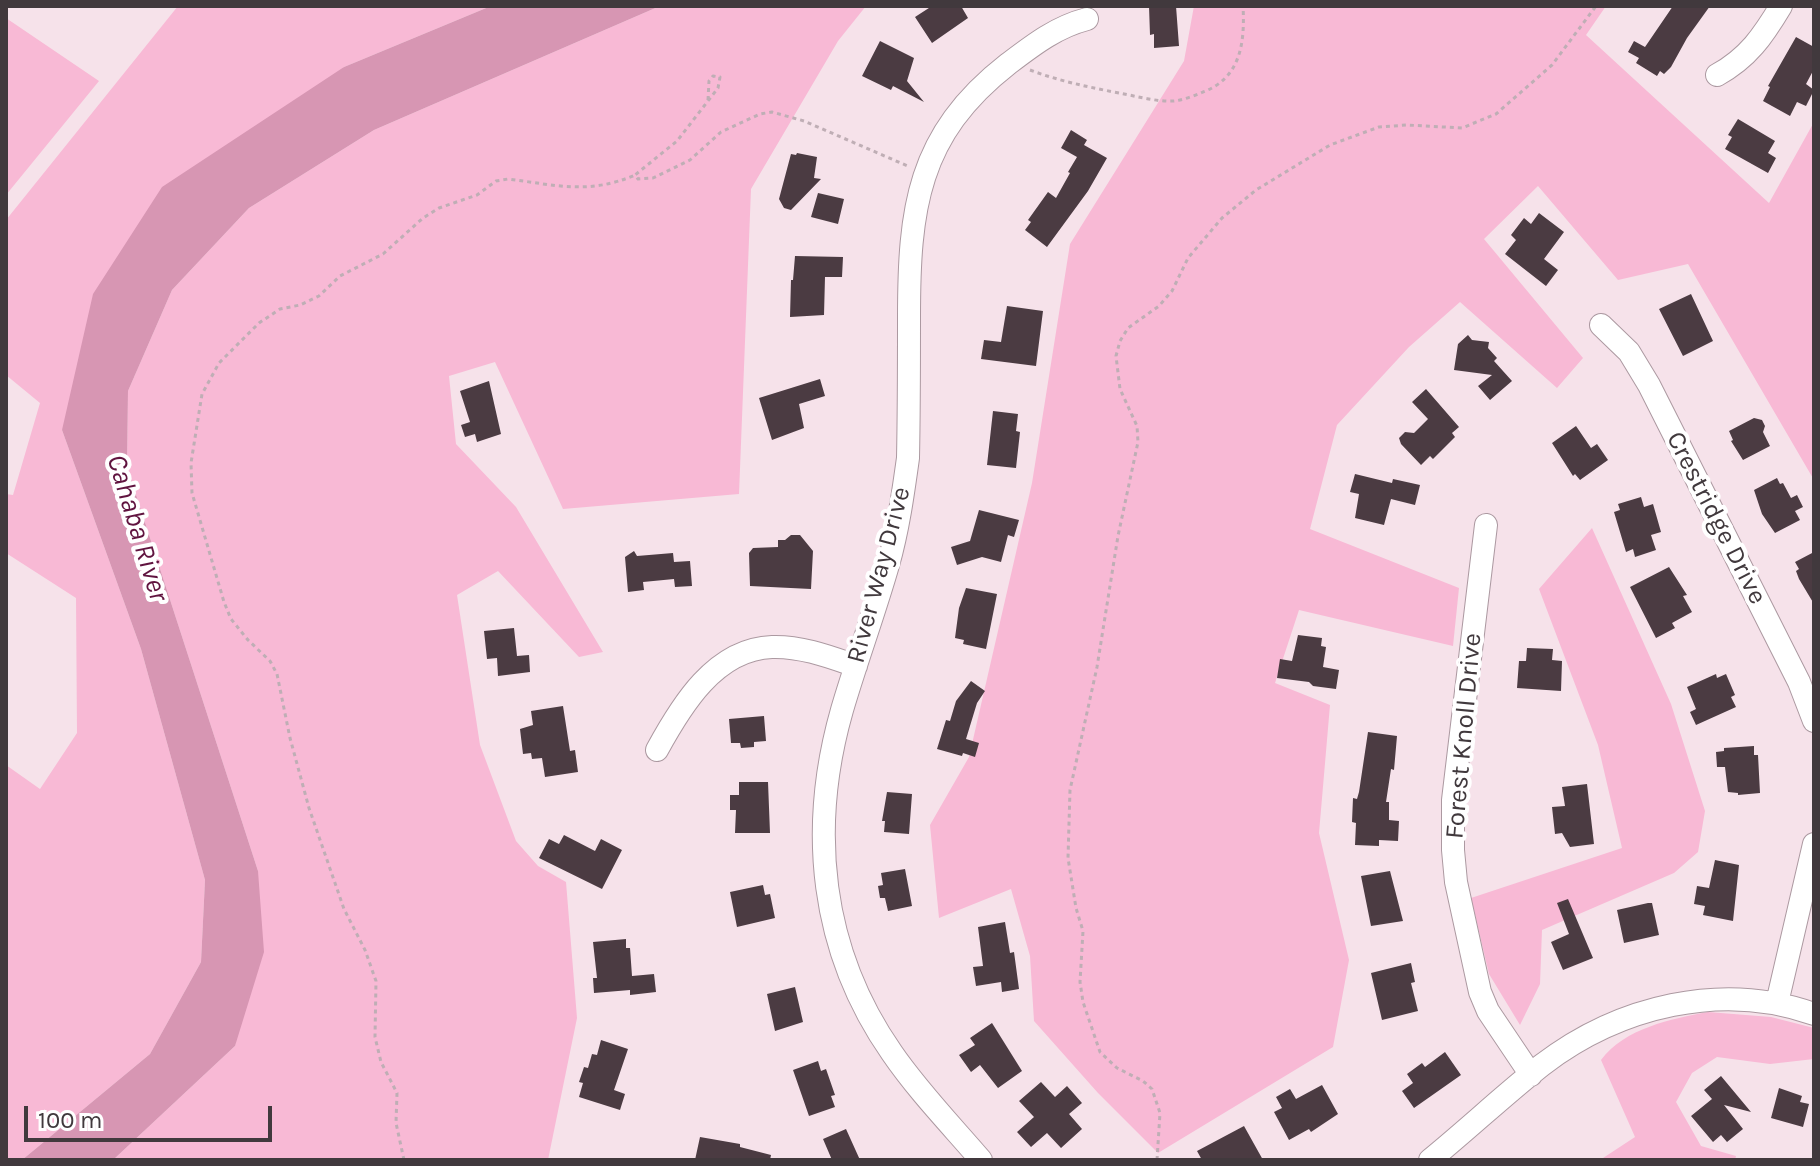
<!DOCTYPE html>
<style>
body{margin:0}
#map{position:relative;width:1820px;height:1166px;overflow:hidden;background:#f6e2ea;font-family:Karla,sans-serif}
canvas{display:block}
.frame{position:absolute;inset:0;border:8px solid #41393d;pointer-events:none}
.scale{position:absolute;left:24px;top:1106px;width:248px;height:36px;box-sizing:border-box;border:4px solid #41393d;border-top:0;padding-left:10px;font-size:24px;line-height:28px;white-space:nowrap;color:#41393d;-webkit-text-stroke:6px #fff;paint-order:stroke}
</style>
<div id="map">
<canvas width="1820" height="1166"></canvas>
<div class="frame"></div>
<div class="scale">100 m</div>
</div>
<script>
const ctx = document.querySelector('canvas').getContext('2d');
ctx.lineJoin = 'round';
function fill(path, color) {
  ctx.fillStyle = color;
  ctx.fill(path, 'evenodd');
}
function stroke(path, color, width, dash) {
  ctx.strokeStyle = color;
  ctx.lineWidth = width;
  ctx.lineCap = dash ? 'butt' : 'round';
  ctx.setLineDash(dash || []);
  ctx.stroke(path);
}
function label(font, color, halo, rows, align = 'center') {
  ctx.font = font + ' Karla,sans-serif';
  ctx.lineWidth = 8;
  ctx.setLineDash([]);
  ctx.textBaseline = 'middle';
  ctx.strokeStyle = halo;
  ctx.fillStyle = color;
  for (const [text, x, y, turn = 0] of rows) {
    ctx.save();
    ctx.translate(x, y);
    ctx.rotate((+turn || 0) * Math.PI / 180);
    ctx.textAlign = isNaN(turn) ? turn : align;
    if (halo) ctx.strokeText(text, 0, 0);
    ctx.fillText(text, 0, 0);
    ctx.restore();
  }
}
const green = new Path2D(`
 M178,6H491L344,67L62,430L141,649L205,880L201,962L150,1054L22,1160H6V765L40,789L77,733L76,598L6,553V494L13,495L40,403L6,375V220Z
 M660,6H866L838,41L751,189L739,494L563,509L495,362L449,376L456,444L516,507L603,652L579,657L498,571L457,595L480,745L516,841L538,866L566,882L577,1018L548,1160H113L235,1046L258,871L127,467L128,391L172,290L249,208L374,130Z
 M1194,6H1606L1586,35L1769,203L1814,122V480L1688,264L1618,280L1538,186L1484,239L1583,358L1557,388L1460,302L1409,347L1337,425L1310,529L1459,588L1453,646L1299,610L1275,683L1330,705L1319,833L1349,960L1333,1047L1158,1153L1098,1093L1034,1021L1030,956L1011,889L939,918L930,825L969,757L1032,483L1070,244L1184,61Z
 M6,18L99,81L6,195Z
 M1592,528L1671,704L1705,811L1698,852L1674,873L1542,930L1540,984L1520,1025L1489,974L1471,898L1622,848L1598,745L1539,589Z
 M1708,1012L1771,1017L1814,1028V1059L1770,1064L1717,1057L1692,1073L1676,1102L1701,1146L1736,1156L1735,1160H1600L1635,1137L1601,1060C1625,1028 1671,1019 1708,1012Z`);
const water = new Path2D(`
 M491,6H660L374,130L249,208L172,290L128,391L127,467L258,871L264,952L235,1046L113,1160H22L150,1054L201,962L205,880L141,649L62,430L93,294L162,187L344,67Z`);
const building = new Path2D(`
 M932,6H961L968,18L932,43L915,17Z
 M1149,6H1176L1179,46L1154,48V34L1150,35Z
 M1673,6H1710L1687,38L1671,67L1664,74L1660,71L1657,76L1636,63L1639,58L1628,52L1634,41L1645,47Z
 M1796,37L1814,47V69L1806,84L1814,90L1806,106L1797,102L1790,116L1763,101L1770,87L1768,86Z
 M880,41L914,58L907,81L924,102L893,86L891,90L862,76Z
 M1738,119L1775,141L1768,153L1776,158L1768,173L1725,149L1732,137L1728,135Z
 M1071,130L1087,140L1084,145L1107,158L1088,191L1047,247L1025,230L1031,222L1028,220L1048,192L1056,198L1070,173L1068,172L1077,157L1061,148Z
 M797,153L817,157L814,178L821,179L791,210L784,208L779,199L791,154L796,155Z
 M818,193L844,199L838,224L811,217Z
 M1539,213L1564,232L1544,259L1558,270L1546,286L1505,254L1516,240L1511,235L1524,218L1531,224Z
 M795,256L843,257L842,277H825L824,315L790,317L791,280H793Z
 M1691,294L1713,341L1683,356L1659,309Z
 M1007,306L1043,311L1036,366L981,359L984,340L1001,342Z
 M1468,335L1472,340L1489,342L1488,348L1497,358L1494,361L1512,381L1490,400L1478,386L1492,375L1454,370L1458,344Z
 M820,379L825,396L799,404L804,428L772,440L759,398Z
 M489,381L501,434L477,442L475,434L465,437L461,425L470,422L460,391Z
 M1426,389L1459,427L1452,433L1455,437L1433,459L1430,456L1421,465L1401,444L1399,438L1405,432L1414,433L1428,419L1412,402Z
 M993,411L1018,414L1016,431L1020,432L1016,468L987,465Z
 M1754,418L1762,420L1765,426L1763,432L1770,446L1743,460L1731,441L1733,440L1729,431Z
 M1576,426L1591,448L1597,444L1608,460L1580,480L1575,474L1573,476L1552,443Z
 M1355,474L1392,483L1393,479L1420,485L1415,505L1391,499L1384,525L1355,518L1359,494L1350,492Z
 M1777,478L1780,484L1783,483L1791,498L1797,495L1803,507L1795,511L1800,520L1775,533L1762,514L1754,490Z
 M1641,497L1644,507L1653,504L1661,532L1651,535L1656,550L1635,557L1633,549L1626,552L1614,512L1620,510L1618,504Z
 M979,510L1019,520L1014,537L1008,535L1001,562L982,557L957,565L951,547L970,541Z
 M791,535H800L813,551L811,589L750,586L749,553L753,548L778,547V540H785Z
 M634,551L637,556L673,553L674,562L690,561L692,586L675,587L674,579L643,582L644,590L628,592L625,557Z
 M1814,552V604L1799,579L1796,571L1799,569L1795,562Z
 M1669,567L1687,595L1683,596L1692,612L1672,623L1675,628L1656,638L1630,587Z
 M966,588L997,594L986,649L963,644L964,640L955,638L959,608Z
 M514,628L517,656L529,655L530,672L498,676L497,658L487,659L484,631Z
 M1298,635L1322,638L1321,646L1326,647L1323,667L1339,670L1336,689L1313,686L1309,682L1277,678L1280,659L1292,661Z
 M1527,648L1553,649L1552,660L1562,661L1561,691L1517,688L1519,661H1526Z
 M1716,674L1717,678L1726,674L1735,695L1731,697L1736,707L1696,725L1690,712L1696,709L1687,687Z
 M971,681L985,691L977,703L966,739L979,743L975,757L963,753L962,756L937,749L946,720L950,721L956,701Z
 M563,706L570,751L575,750L578,772L545,777L542,758L532,759L531,753L523,754L520,729L533,725L531,711Z
 M764,716L766,741L754,742V747L741,748L740,743H731L729,719Z
 M1368,732L1397,736L1394,770L1391,769L1386,802H1389V820L1399,821L1398,841L1379,840V846L1355,845L1356,823L1352,822L1353,798L1357,799L1359,792Z
 M1754,746V755H1758L1760,793L1738,795V793L1728,792L1725,767H1717L1716,752L1724,751V748Z
 M739,782H768L770,833H735L736,810H730V795H739Z
 M1587,784L1594,844L1570,847L1562,833L1555,834L1552,807L1565,806L1562,787Z
 M887,792L912,794L909,834L884,832L885,821H882Z
 M564,835L595,851L601,839L622,850L602,889L539,858L549,839L559,844Z
 M1715,860L1739,865L1733,921L1703,915L1705,906L1694,904L1697,886L1709,888Z
 M905,869L912,906L888,911L885,898H880L878,886L883,885L881,873Z
 M1390,871L1403,921L1371,926L1361,876Z
 M763,885L765,895L770,894L775,918L737,927L730,892Z
 M1568,899L1593,958L1563,970L1551,942L1569,934L1557,903Z
 M1648,903H1652L1659,935L1624,943L1617,910Z
 M1005,922L1010,953L1014,952L1019,989L1002,992L1001,982L976,986L973,967L983,966L978,927Z
 M626,939V948H630L632,976L654,974L656,992L630,995V990L594,993L593,978H597L593,942Z
 M1411,963L1415,982L1411,983L1418,1011L1382,1020L1371,973Z
 M795,987L803,1022L775,1031L767,994Z
 M992,1023L1022,1071L998,1088L980,1065L971,1072L959,1055L975,1045L970,1038Z
 M601,1040L628,1049L614,1090L625,1094L620,1110L579,1097L583,1083L579,1082L584,1067L588,1068L592,1054L597,1055Z
 M1445,1052L1461,1075L1414,1108L1402,1091L1413,1083L1407,1074L1422,1063L1425,1067Z
 M818,1061L821,1071L826,1069L835,1095L831,1096L835,1107L809,1116L793,1070Z
 M1721,1076L1751,1112L1724,1105L1743,1129L1727,1142L1721,1135L1713,1142L1691,1116L1712,1099L1704,1090Z
 M1041,1082L1055,1097L1067,1086L1082,1103L1069,1114L1082,1129L1061,1148L1047,1133L1031,1147L1017,1132L1034,1117L1019,1101Z
 M1322,1085L1338,1114L1311,1132L1309,1129L1289,1140L1274,1112L1282,1108L1276,1097L1290,1089L1296,1099Z
 M1779,1088L1802,1096L1800,1102L1809,1104L1803,1127L1771,1118Z
 M1244,1126L1263,1160H1202L1197,1151Z
 M846,1129L860,1160H832L823,1139Z
 M700,1137L740,1144V1147L771,1155L770,1160H695Z`);
const path = new Path2D(`
 M1030,70C1059,81 1088,87 1119,93C1136,96 1156,102 1174,101C1183,100 1194,96 1203,92C1241,78 1245,42 1243,6
 M708,100L709,81L713,76L720,77L718,88L677,141L635,175L638,179L653,178L690,160L721,132L760,114L772,112L804,121L910,167
 M404,1160L396,1123L397,1093L381,1062L375,1037L376,981L365,950L344,909L309,808L290,738L277,674L270,661L248,640L231,619L224,602L192,493L191,463L202,394L219,363L259,323L280,309L300,305L319,296L340,276L383,254L423,218L439,208L477,195L496,181L508,179C556,185 589,195 635,175
 M1157,1160L1160,1113L1152,1089L1143,1081L1117,1068L1100,1052L1083,1002L1080,982L1083,931L1076,908L1068,858L1070,790L1097,667L1118,536L1138,442L1137,426L1120,389L1116,356L1120,341L1128,328L1159,306L1172,291L1188,258L1222,218L1256,190L1330,145L1379,127L1407,125L1462,128L1496,114L1552,65L1596,6`);
const minor = new Path2D(`
 M1717,75C1748,58 1763,36 1781,6
 M1601,325L1629,352L1649,385L1799,682L1814,721
 M1486,525L1453,800V850L1456,882L1480,992L1488,1011L1531,1075
 M657,750C681,706 715,649 772,647C801,646 830,657 856,666
 M1777,1003L1814,844
 M981,1160C951,1125 918,1091 892,1053C820,950 808,829 842,710C856,662 874,614 888,565C898,530 903,494 908,458C909,411 909,365 909,318C909,209 917,135 1008,64C1033,45 1056,27 1087,19
 M1430,1160C1468,1129 1504,1095 1542,1065C1619,1006 1722,981 1814,1014`);
const streetNames = [
 ["Crestridge Drive",1716,518,63],
 ["River Way Drive",879,575,-75],
 ["Forest Knoll Drive",1464,736,-85]
];
const waterNames = [
 ["Cahaba River",137,528,73]
];
fill(green, '#f8b9d5');
fill(water, '#d796b3');
fill(building, '#4b3b42');
stroke(minor, '#ac99a1', 24);
stroke(path, '#bfaeb5', 3, [4, 4]);
stroke(minor, '#fff', 22);
label('26px', '#41393d', '#fff', streetNames);
label('italic 28px', '#60133f', '#fff', waterNames);
</script>
